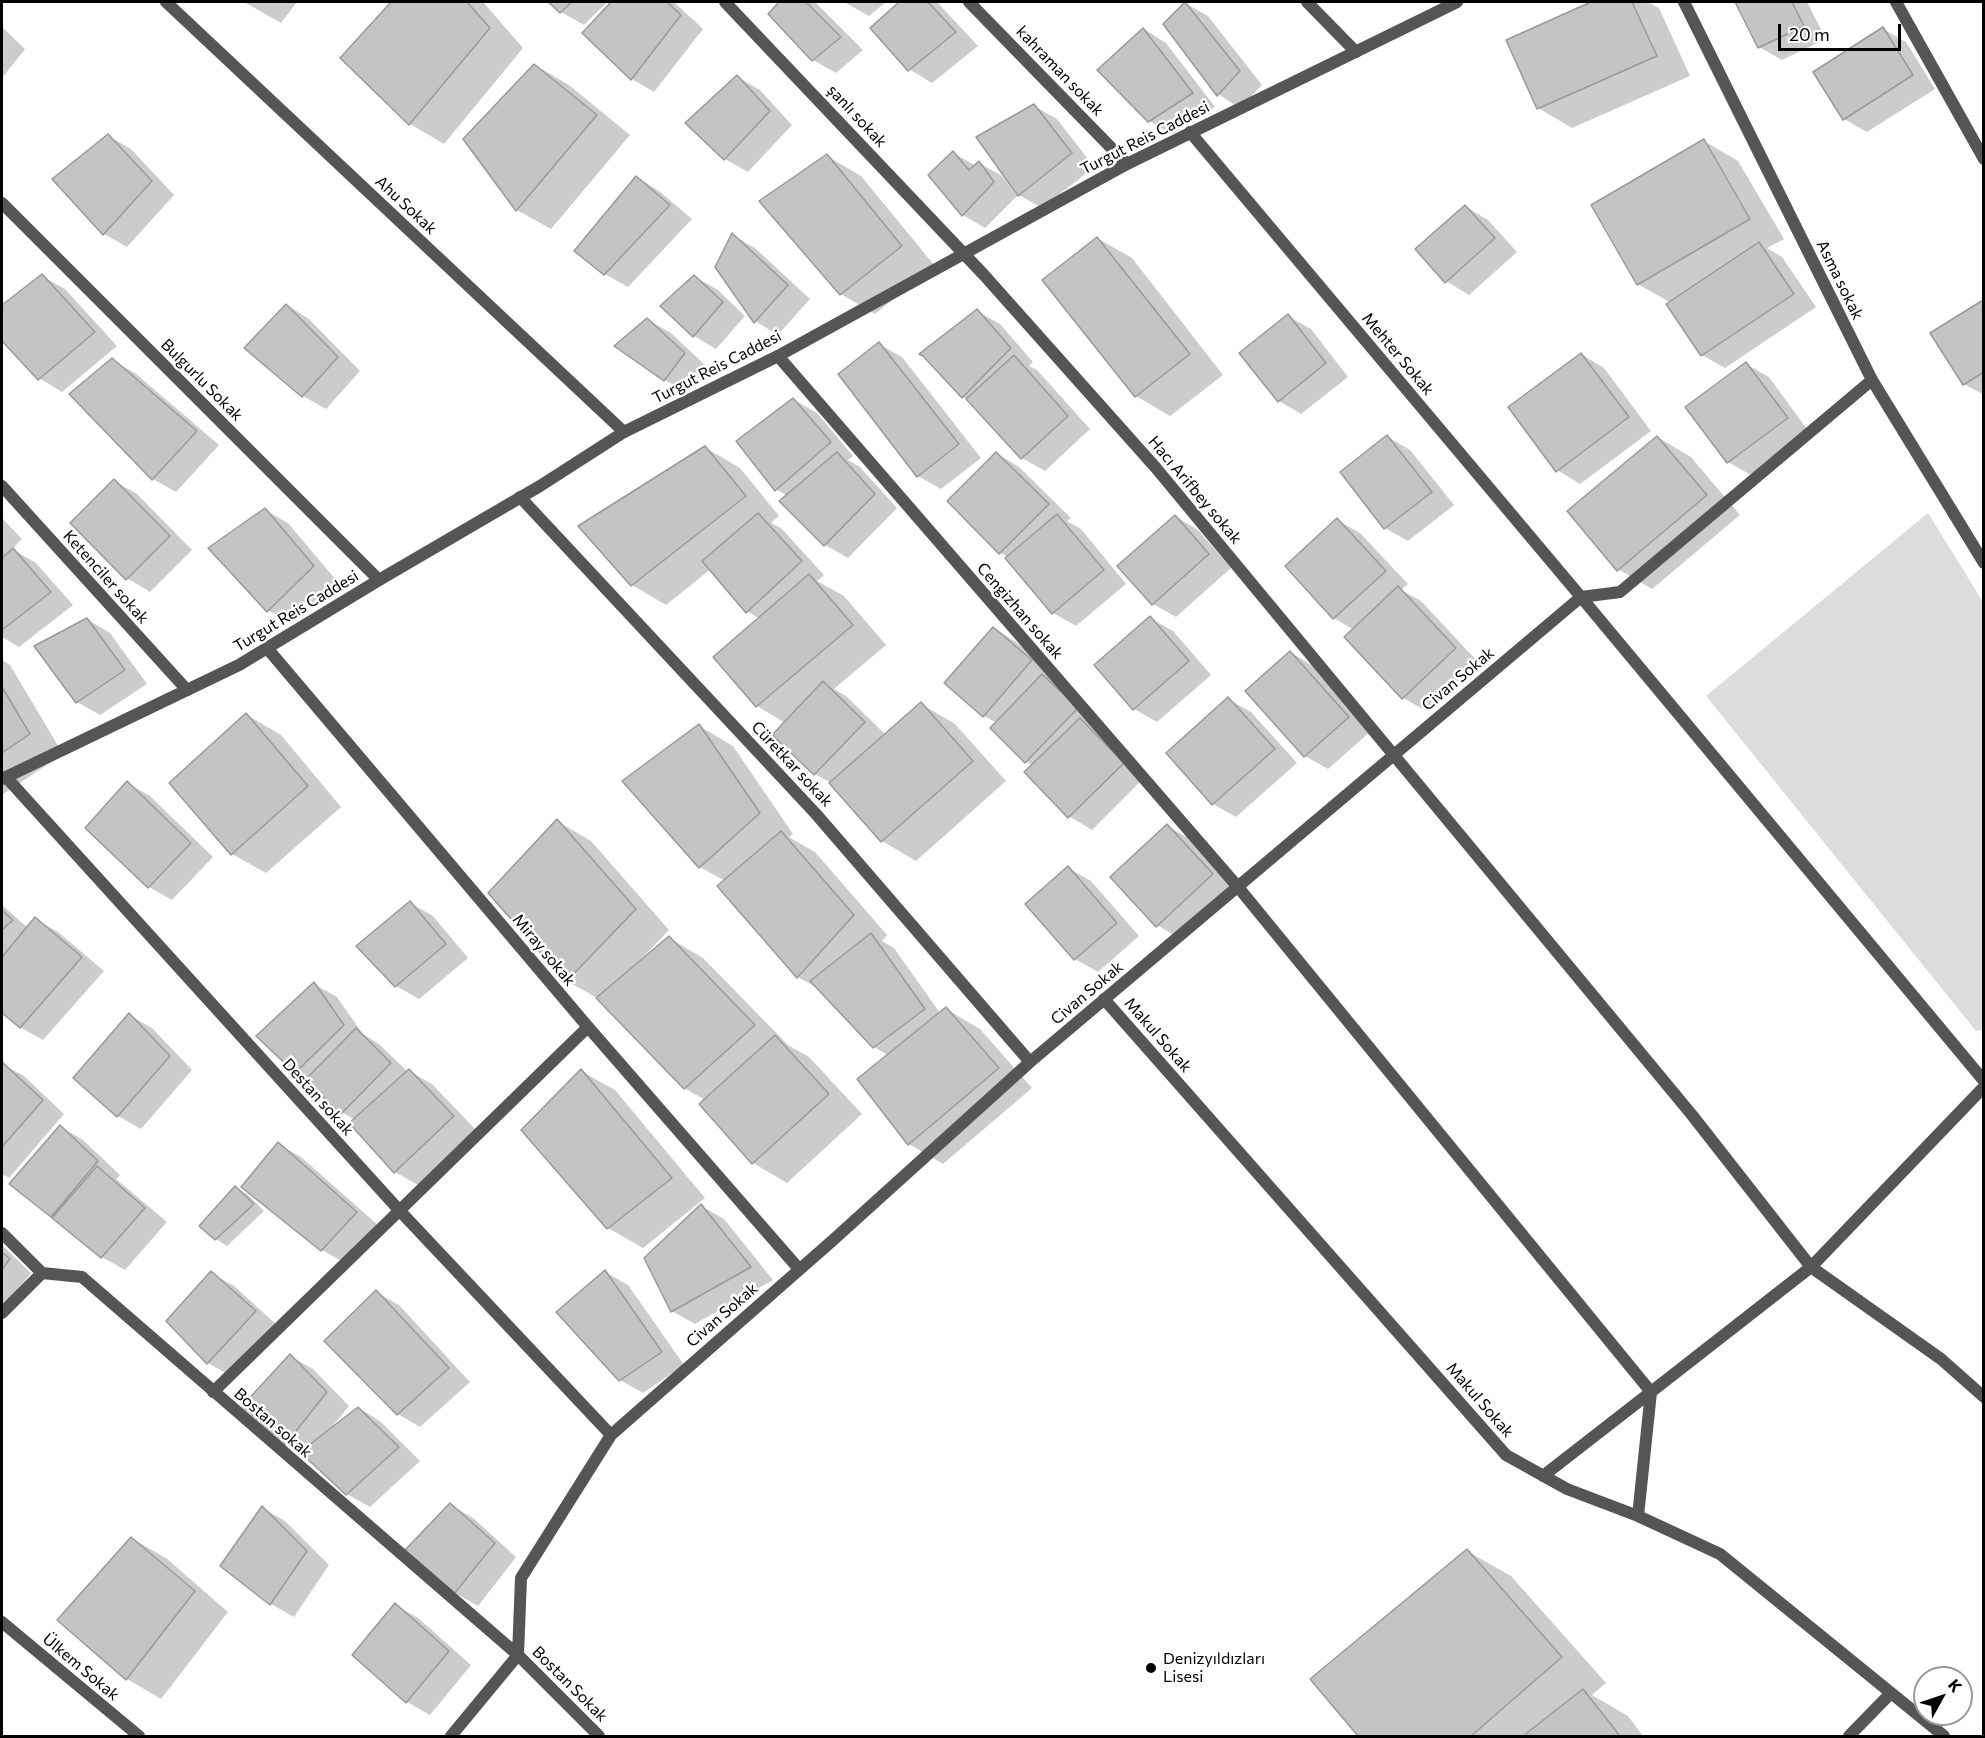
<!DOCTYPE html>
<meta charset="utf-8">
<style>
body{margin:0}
#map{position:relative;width:1985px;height:1738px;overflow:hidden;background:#fff;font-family:Commissioner,sans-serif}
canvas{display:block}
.frame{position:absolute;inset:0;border:3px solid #000;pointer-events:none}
.north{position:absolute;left:1913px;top:1666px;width:60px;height:60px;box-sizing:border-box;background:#fff;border:2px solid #999;border-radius:50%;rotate:50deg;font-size:16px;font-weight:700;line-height:24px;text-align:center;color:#000}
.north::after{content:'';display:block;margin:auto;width:21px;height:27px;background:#000;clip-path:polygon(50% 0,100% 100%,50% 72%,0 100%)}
.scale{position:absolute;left:1778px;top:24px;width:123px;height:27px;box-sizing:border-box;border:3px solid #000;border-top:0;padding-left:8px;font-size:18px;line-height:21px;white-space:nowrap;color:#000;-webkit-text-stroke:4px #fff;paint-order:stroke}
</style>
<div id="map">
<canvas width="1985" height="1738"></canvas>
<div class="frame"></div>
<div class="north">K</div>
<div class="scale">20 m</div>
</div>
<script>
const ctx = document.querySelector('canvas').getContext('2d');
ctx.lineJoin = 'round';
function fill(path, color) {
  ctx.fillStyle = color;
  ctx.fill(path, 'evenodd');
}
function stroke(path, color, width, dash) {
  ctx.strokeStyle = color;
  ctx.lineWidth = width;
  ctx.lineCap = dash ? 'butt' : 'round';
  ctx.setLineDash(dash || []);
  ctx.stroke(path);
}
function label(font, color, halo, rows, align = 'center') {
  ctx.font = font + ' Commissioner,sans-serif';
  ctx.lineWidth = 5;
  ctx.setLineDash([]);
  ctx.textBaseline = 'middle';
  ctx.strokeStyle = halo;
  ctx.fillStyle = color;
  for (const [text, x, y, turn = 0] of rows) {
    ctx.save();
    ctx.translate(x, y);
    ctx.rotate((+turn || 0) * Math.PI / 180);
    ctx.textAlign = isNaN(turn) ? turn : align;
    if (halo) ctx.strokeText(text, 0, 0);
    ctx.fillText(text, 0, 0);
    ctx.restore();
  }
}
const green = new Path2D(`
 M1928,513L1983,602V1030L1976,1031L1706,696Z`);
const shadow = new Path2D(`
 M244,2H297L281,23Z
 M393,2H483L523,48L444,144L410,124L342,57Z
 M550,2H607L584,25L561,12Z
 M613,2H674L703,29L654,92L632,79L585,33Z
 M781,2H815L863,50L836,73L813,60L770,14Z
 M844,2H886L869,16Z
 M901,2H937L978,46L932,83L909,69L873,28Z
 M1595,2H1648L1659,8L1690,76L1572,128L1538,108L1508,40Z
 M1737,2H1807L1826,39L1782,60L1759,47Z
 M1185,3L1208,16L1262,85L1240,108L1218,94Z
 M2,27L25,49L2,78Z
 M1144,29L1166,43L1215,107L1172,134L1149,121Z
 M1883,29L1906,42L1935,89L1867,132L1844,119Z
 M535,65L569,85L630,135L551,229L517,210L465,139Z
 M737,77L760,90L792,125L748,172L725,159Z
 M1034,106L1057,119L1094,167L1042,208L1019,195Z
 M108,136L131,149L174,195L127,247L104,234L54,179Z
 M1704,141L1738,161L1784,239L1767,248L1782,257L1816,307L1725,368L1702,355L1671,303L1638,284Z
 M953,153L976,166L979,163L1002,176L1017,196L985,228L963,215Z
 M827,156L861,176L935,266L875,314L841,294Z
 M637,177L659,191L692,219L628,287L605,274Z
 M1466,207L1488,220L1517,252L1469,295L1446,281Z
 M732,235L755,248L810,299L778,335L755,321Z
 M1097,238L1132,258L1223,375L1170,416L1136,396Z
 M42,276L65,289L117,346L62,392L39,378L2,339V307Z
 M695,277L718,290L745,316L716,349L694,336Z
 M1983,302H1984V395L1964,384Z
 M287,305L309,319L360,371L326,409L303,396L246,348Z
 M977,311L1000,324L1033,362L1029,366L1037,370L1090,429L1045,471L1022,458L970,401L963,397Z
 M1288,316L1311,329L1348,377L1301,414L1279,401Z
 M648,320L671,333L707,367L687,393L665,380L616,346Z
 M879,344L902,357L981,458L941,489L918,476Z
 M1581,354L1604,368L1651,431L1580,484L1557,470Z
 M112,360L135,373L219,445L176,492L153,479Z
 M1746,364L1769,377L1809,432L1751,475L1728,462Z
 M794,400L817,413L853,456L848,460L860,467L897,508L848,558L825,545L781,501L787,496L776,489Z
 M1388,437L1410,450L1454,505L1408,541L1385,528Z
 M1657,437L1691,457L1740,515L1652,589L1618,569Z
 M706,448L740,468L779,516L771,523L781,528L824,575L817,581L844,596L886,645L834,689L846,696L886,735L921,704L955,724L1006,781L916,861L882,841L831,783L815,774L785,723L757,706L716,658L760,619L747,611L711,569L666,605L632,585Z
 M996,453L1019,467L1071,518L1067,521L1081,529L1126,584L1076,626L1053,613L1008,557L1000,553Z
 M114,481L137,494L192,550L150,592L127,578Z
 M265,510L288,523L336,580L291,624L268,610Z
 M1175,516L1198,530L1231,568L1176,617L1153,604Z
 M2,518L22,539L12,549L36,563L73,605L19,647L2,637Z
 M1337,520L1360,533L1408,584L1401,590L1421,601L1478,662L1426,711L1403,698L1354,630L1334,618L1287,566Z
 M1150,618L1173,631L1211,675L1157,722L1134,709Z
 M87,619L110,633L147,684L100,715L77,702Z
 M994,628L1016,642L1054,674L1050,680L1065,689L1146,776L1092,830L1069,816L1033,765L1026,762L997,723L984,716L946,683Z
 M1290,652L1313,666L1371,731L1328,769L1305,756Z
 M2,660L10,665L63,754L2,795Z
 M1228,699L1251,712L1297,763L1236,817L1213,804L1168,753Z
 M247,715L281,735L341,807L266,873L232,854Z
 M699,726L733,746L793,834L789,837L815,852L887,935L882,941L894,948L940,1013L946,1009L980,1029L1032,1088L943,1164L909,1144L889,1056L874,1047L821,990L798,977L725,881L700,867Z
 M127,783L150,796L213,857L172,900L149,887Z
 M557,821L591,841L669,930L642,958L643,960L669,938L703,958L788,1045L809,1057L862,1114L787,1183L753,1163L705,1100L684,1088L599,999L567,981L490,894Z
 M1167,826L1190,839L1235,888L1180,939L1157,925Z
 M1068,868L1091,881L1139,936L1098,972L1075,959Z
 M410,903L433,916L468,958L419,999L396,986L358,946Z
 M2,905L28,928L35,919L58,932L104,971L43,1040L20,1027L2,1011Z
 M314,984L337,997L363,1034L379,1044L408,1072L409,1071L432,1084L476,1130L418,1185L395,1172L355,1120L342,1112L308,1079L295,1072Z
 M129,1015L152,1028L192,1070L141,1129L118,1116Z
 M2,1064L24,1076L64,1114L9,1178L2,1174Z
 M581,1071L615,1090L705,1198L643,1248L608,1228Z
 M61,1127L83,1140L120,1175L116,1179L167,1222L125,1270L102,1257L51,1216Z
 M278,1144L301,1157L379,1226L345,1263L322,1250Z
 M236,1188L247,1194L264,1211L227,1246L216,1239L201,1226Z
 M701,1206L724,1219L773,1280L695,1324L672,1311Z
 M2,1245L31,1273L2,1309Z
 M605,1272L628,1285L684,1365L643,1393L620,1380Z
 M211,1273L234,1286L277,1325L231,1376L208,1363L168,1321Z
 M376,1292L399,1305L470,1382L420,1427L398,1414Z
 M290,1356L313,1369L349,1406L331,1428L359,1408L381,1422L420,1461L370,1507L347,1494L307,1456L285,1444Z
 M451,1505L473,1518L516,1557L478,1606L455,1593Z
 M262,1508L285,1521L329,1565L294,1617L271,1604Z
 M132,1539L166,1558L228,1612L161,1699L127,1679L60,1620Z
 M1467,1551L1511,1576L1606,1683L1592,1695L1628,1716L1643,1736H1360L1312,1679Z
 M395,1605L418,1618L471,1665L430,1715L407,1702L354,1654Z`);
const building = new Path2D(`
 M391,2H467L490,28L409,125L340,58Z
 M548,2H572L560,13Z
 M611,2H667L681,15L631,80L582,33Z
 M779,2H806L841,37L812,61L768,14Z
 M899,2H928L956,32L908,71L870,28Z
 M1185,2L1240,71L1217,96L1163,24Z
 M1591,2H1632L1657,56L1537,109L1506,40Z
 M1735,2H1792L1804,26L1758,48Z
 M1883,27L1913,75L1843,120L1813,72Z
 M1143,28L1193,93L1148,122L1097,70Z
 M534,64L597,115L516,211L463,139Z
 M737,75L770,111L724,160L685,123Z
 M1034,104L1072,153L1018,196L976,137Z
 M108,134L152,181L103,235L52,179Z
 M1704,139L1750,219L1637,285L1591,205Z
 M953,151L969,170L979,161L994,182L962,216L928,175Z
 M827,154L902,246L840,295L759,201Z
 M636,176L670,205L604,275L574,251Z
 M1465,205L1495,238L1445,283L1415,249Z
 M732,233L788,285L754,323L715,267Z
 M1097,237L1190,354L1135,397L1042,280Z
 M1759,242L1794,294L1701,356L1666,304Z
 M42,274L95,332L38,380L2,341V305Z
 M694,275L723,302L693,337L660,306Z
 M1983,300L1984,372L1963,385L1930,333Z
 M286,304L338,357L302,397L244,348Z
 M977,309L1011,348L962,398L923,356L919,354Z
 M1288,314L1326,363L1278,402L1239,353Z
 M647,318L685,353L664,381L614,346Z
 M879,342L959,444L917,477L838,374Z
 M1581,353L1629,417L1556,472L1508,407Z
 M1014,355L1068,416L1021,459L966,399Z
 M112,358L197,431L152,480L69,394Z
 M1746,362L1788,418L1727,463L1685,407Z
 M793,398L831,442L775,491L736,441Z
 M1387,435L1432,492L1384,529L1340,472Z
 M1657,436L1707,495L1617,571L1567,511Z
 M705,446L746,496L631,586L578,526Z
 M837,452L875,494L824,546L779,501Z
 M996,452L1049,504L999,554L947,501Z
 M114,479L170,536L126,580L70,523Z
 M265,508L314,566L267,612L208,548Z
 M758,513L802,561L746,613L702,561Z
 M1057,514L1104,570L1052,614L1005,558Z
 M1175,515L1209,554L1152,605L1117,566Z
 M1337,518L1386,571L1333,619L1285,566Z
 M13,548L51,592L2,630V558Z
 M809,574L853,625L756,707L713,657Z
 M1398,586L1456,648L1402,699L1344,637Z
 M1150,616L1189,661L1133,710L1094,665Z
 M87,618L125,670L76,703L34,646Z
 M993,627L1032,660L983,717L944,683Z
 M1290,651L1349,717L1304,757L1245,691Z
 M1042,674L1078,708L1025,763L990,728Z
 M823,681L865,722L814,775L772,735Z
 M2,687L30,734L2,753Z
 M1228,697L1275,749L1212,805L1166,753Z
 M921,702L973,761L881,842L829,783Z
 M246,713L308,786L231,855L169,783Z
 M1080,718L1124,763L1068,818L1024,772Z
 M699,724L760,813L699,868L622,781Z
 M127,781L191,843L148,888L85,828Z
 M557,819L636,909L566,982L488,893Z
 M1167,824L1213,874L1156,927L1110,877Z
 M781,831L854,915L797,978L717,886Z
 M1068,866L1117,923L1074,960L1025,904Z
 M410,901L446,944L395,987L356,946Z
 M2,910L13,920L2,930Z
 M35,917L82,957L20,1028L2,1013V957Z
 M871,933L925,1009L873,1048L810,981Z
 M669,936L755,1025L684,1089L596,998Z
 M314,982L344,1025L295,1073L256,1036Z
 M946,1007L999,1068L908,1145L857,1079Z
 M129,1013L170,1056L117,1117L73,1078Z
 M356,1028L391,1063L341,1114L305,1080Z
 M775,1035L829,1094L752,1164L699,1104Z
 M2,1062L43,1100L2,1147Z
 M409,1069L454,1116L394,1173L349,1123Z
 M581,1069L672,1178L607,1229L521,1130Z
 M60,1125L98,1161L51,1217L9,1184Z
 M278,1142L357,1212L321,1251L241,1187Z
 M97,1166L145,1208L101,1258L52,1218Z
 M235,1186L254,1204L215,1240L199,1226Z
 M701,1204L751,1267L671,1312L644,1258Z
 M2,1252L10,1259L2,1269Z
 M605,1270L662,1352L619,1381L556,1312Z
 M211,1271L256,1311L207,1364L166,1321Z
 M376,1290L449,1368L397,1415L324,1341Z
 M290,1354L327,1392L285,1445L242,1406Z
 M358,1407L399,1447L346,1495L300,1452Z
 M450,1503L495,1543L454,1594L404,1551Z
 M262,1506L307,1551L270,1605L220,1566Z
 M131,1537L195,1591L126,1680L57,1620Z
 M1467,1549L1562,1657L1471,1736H1358L1310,1679Z
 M395,1603L449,1651L406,1703L352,1655Z
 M1583,1689L1620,1736H1523Z`);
const minor = new Path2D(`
 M166,2L624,432
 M725,2L984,275L1156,468L1692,1115L1811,1267L1941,1359L1984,1397
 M969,2L1127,164
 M1307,2L1356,52
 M1684,2L1872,380L1984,563
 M1896,2L1984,159
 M1190,132L1581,597L1984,1081
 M2,203L379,580
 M778,356L1238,887L1651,1392L1543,1476
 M2,486L187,690
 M520,497L816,814L1030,1062
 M267,648L588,1027L799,1269
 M6,777L399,1210L611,1435
 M1104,999L1506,1455L1567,1489L1638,1516L1720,1554L1944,1736
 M2,1233L42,1273L82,1277L518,1655L599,1736
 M2,1313L42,1273
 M213,1392L588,1027
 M1638,1516L1651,1392L1811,1267L1984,1087
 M2,1622L139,1736
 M451,1736L518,1655L521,1578L611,1435L832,1241L1030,1062L1581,597L1620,592L1872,380
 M1849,1736L1891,1693`);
const tertiary = new Path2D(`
 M2,779L239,665L379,580L540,486L624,432L778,356L1127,164L1457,2`);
const markers = [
 [1151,1668,6,"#000"]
];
const streetNames = [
 ["kahraman sokak",1060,71,46],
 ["şanlı sokak",857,116,47],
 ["Turgut Reis Caddesi",1145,138,-27],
 ["Ahu Sokak",406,205,43],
 ["Asma sokak",1840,280,64],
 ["Mehter Sokak",1398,354,50],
 ["Turgut Reis Caddesi",717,367,-27],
 ["Bulgurlu Sokak",202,380,45],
 ["Hacı Arifbey sokak",1195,490,50],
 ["Ketenciler sokak",106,577,48],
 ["Turgut Reis Caddesi",296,611,-31],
 ["Cengizhan sokak",1020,611,49],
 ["Civan Sokak",1458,679,-40],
 ["Cüretkar sokak",792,764,47],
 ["Miray sokak",544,950,50],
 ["Civan Sokak",1087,993,-40],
 ["Makul Sokak",1158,1035,49],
 ["Destan sokak",318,1097,48],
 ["Civan Sokak",722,1315,-41],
 ["Makul Sokak",1480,1400,49],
 ["Bostan sokak",273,1423,41],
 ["Ülkem Sokak",81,1667,40],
 ["Bostan Sokak",570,1684,45]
];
const poiNames = [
 ["Denizyıldızları",1163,1659],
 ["Lisesi",1163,1677]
];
fill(green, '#dcdcdc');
fill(shadow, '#0003');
fill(building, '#c4c4c4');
stroke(building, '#999', 1.5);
stroke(minor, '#555', 12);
stroke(tertiary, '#555', 12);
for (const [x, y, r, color] of markers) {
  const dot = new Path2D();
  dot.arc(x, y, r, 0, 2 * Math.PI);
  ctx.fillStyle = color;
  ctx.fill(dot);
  stroke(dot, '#fff', 2);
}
label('16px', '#000', '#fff', streetNames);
label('16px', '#000', '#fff', poiNames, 'left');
</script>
